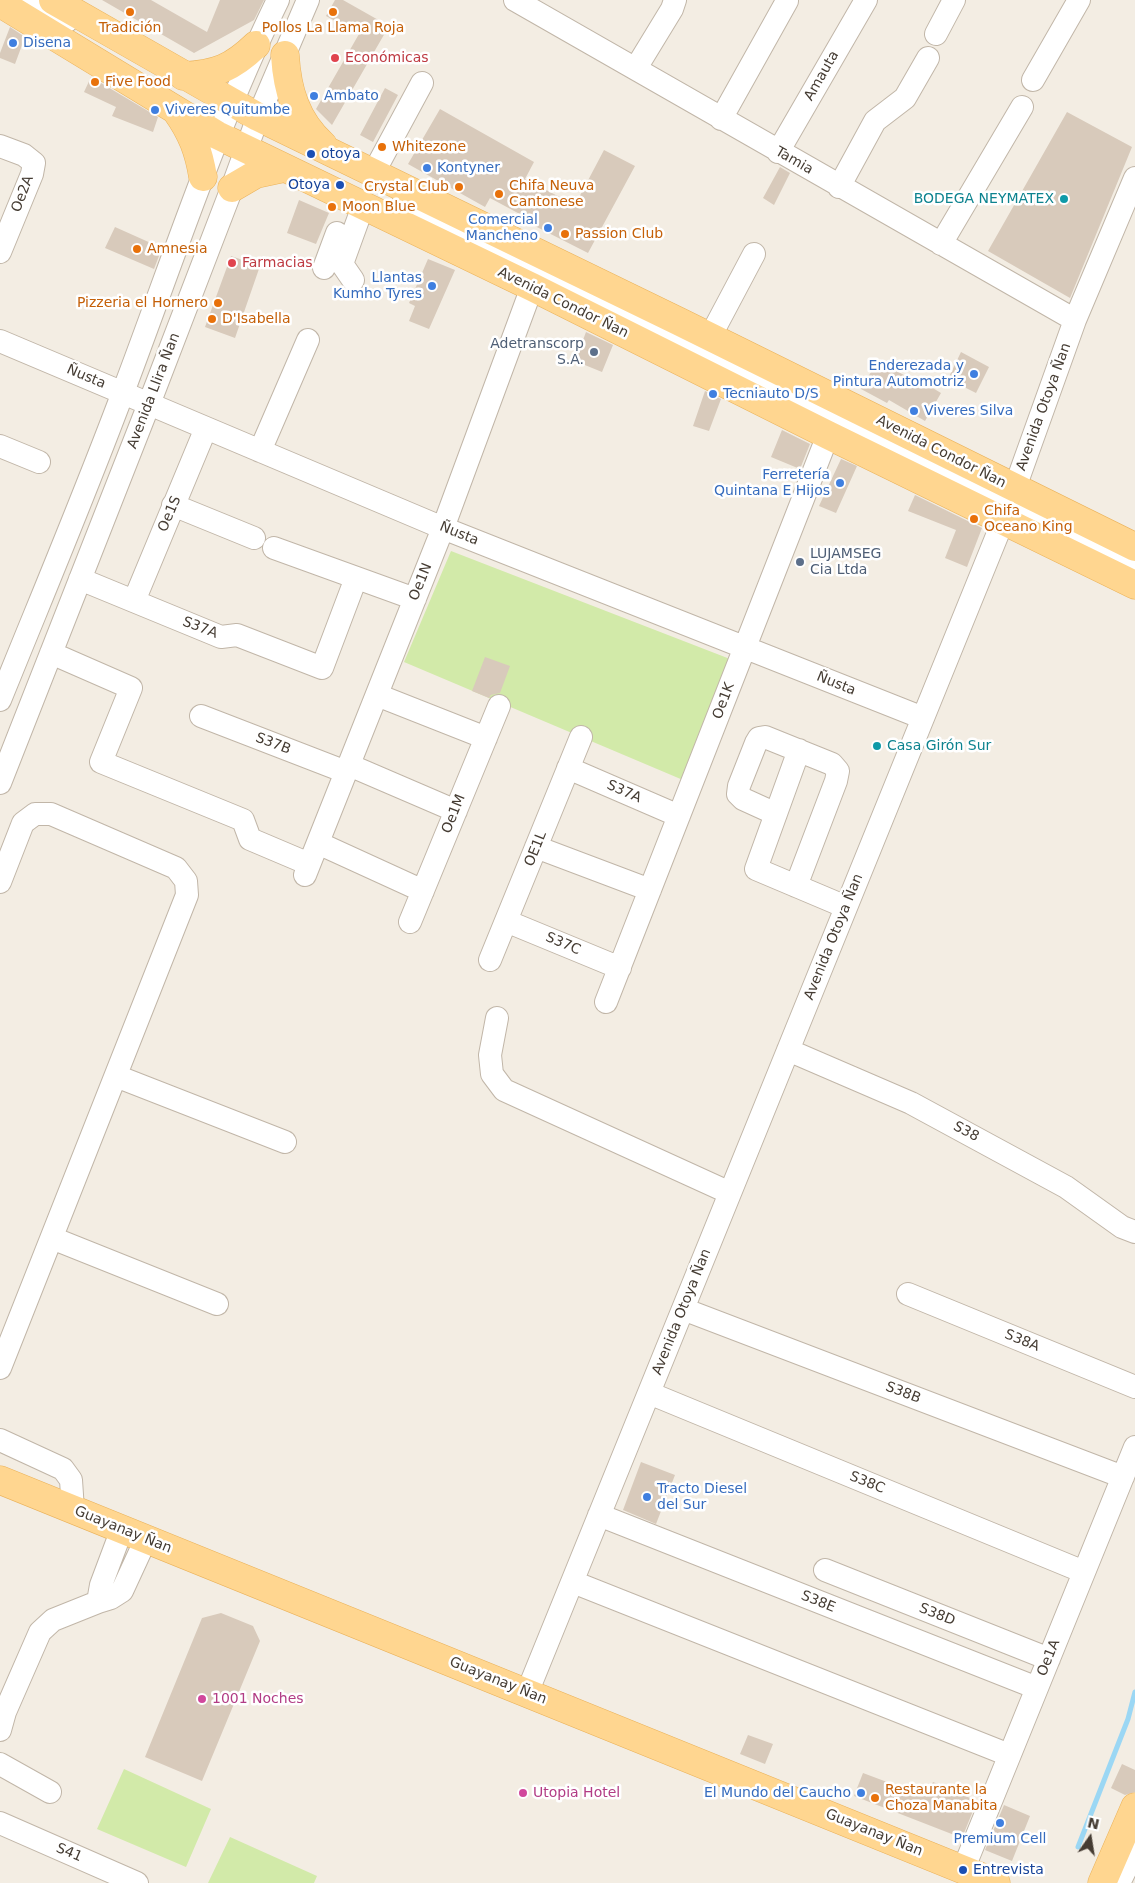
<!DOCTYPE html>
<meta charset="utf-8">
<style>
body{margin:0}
#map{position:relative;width:1135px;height:1883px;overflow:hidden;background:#f3ede3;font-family:"DejaVu Sans",sans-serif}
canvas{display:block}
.north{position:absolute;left:1065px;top:1813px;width:50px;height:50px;-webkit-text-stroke:4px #fff;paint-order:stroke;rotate:13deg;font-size:14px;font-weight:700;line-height:20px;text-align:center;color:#453c33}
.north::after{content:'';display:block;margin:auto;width:18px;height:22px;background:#453c33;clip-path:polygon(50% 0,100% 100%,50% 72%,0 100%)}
</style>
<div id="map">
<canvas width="1135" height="1883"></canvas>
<div class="north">N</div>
</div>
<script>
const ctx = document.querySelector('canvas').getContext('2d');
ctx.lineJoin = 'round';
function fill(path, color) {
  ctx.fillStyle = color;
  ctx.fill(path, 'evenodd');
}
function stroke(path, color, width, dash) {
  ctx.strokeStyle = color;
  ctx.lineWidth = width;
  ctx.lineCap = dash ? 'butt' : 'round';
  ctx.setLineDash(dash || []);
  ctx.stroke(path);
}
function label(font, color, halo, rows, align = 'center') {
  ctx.font = font + ' "DejaVu Sans",sans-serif';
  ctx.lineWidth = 5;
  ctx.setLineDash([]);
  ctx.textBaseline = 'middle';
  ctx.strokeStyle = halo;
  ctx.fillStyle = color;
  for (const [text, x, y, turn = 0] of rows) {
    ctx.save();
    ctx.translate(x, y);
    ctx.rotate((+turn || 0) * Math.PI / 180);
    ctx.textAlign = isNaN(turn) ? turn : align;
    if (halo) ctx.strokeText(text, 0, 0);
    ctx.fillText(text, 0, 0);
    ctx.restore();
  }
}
const green = new Path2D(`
 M451,551L730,659L683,780L404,662Z
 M124,1769L211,1809L186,1867L97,1829Z
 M230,1837L317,1876L314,1883H208Z`);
const stream = new Path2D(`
 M1078,1847L1128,1719L1135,1692`);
const building = new Path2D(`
 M102,0H151L207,32L220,0H264L254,20L194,53Z
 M335,0H343L389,26L332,125L316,109L359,34L326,16Z
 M10,27L25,37L15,64L0,58V53Z
 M91,77L158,117L153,132L112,116L116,107L84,92Z
 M385,88L398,95L373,142L360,135Z
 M440,109L534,162L525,179L575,205L604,150L635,166L588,253L527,222L529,219L490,198L485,207L408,164Z
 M1067,112L1132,147L1070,298L988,251Z
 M780,167L790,173L774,205L763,198Z
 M299,200L329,213L316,244L287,233Z
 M115,227L162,248L154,269L105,248Z
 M231,256L260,266L235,338L205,327Z
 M428,259L455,270L429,329L409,321L415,306L409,303Z
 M586,332L613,345L602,372L575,361Z
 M961,352L989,367L976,393L948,379Z
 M878,360L914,381L916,378L941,393L925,421L889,400L887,403L861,389Z
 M705,391L721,399L709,431L693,426Z
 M782,430L810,444L800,469L771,457Z
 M841,459L857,466L836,513L819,506Z
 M915,495L982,528L967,567L945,558L956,530L908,511Z
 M485,657L510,666L500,693L491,695L489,698L472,691Z
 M641,1462L675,1475L656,1524L623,1510Z
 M221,1613L253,1626L260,1641L202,1781L145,1757L202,1618Z
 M748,1735L773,1744L765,1764L740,1754Z
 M1122,1764L1135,1770V1792L1125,1795L1111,1788Z
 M863,1773L927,1797L933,1782L977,1801L962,1838L854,1796Z
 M1004,1805L1030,1816L1012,1861L985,1850Z`);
const minor = new Path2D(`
 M31,0L67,21
 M515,0L1075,320
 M936,34L954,0
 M636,68L672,9L675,0
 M1033,80L1079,0
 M721,119L787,1
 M0,146L24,155L34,163L32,174L0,252
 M778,152L866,0
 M374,172L422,83
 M839,187L875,121L905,98L928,58
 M404,201L485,247L1007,507L1135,569
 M941,244L1022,107
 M324,268L337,233
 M353,280L342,264L363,206
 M710,337L754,254
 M0,341L443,528L923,718
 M0,446L39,462
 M260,451L308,340
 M173,505L254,538
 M274,548L415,599
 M80,579L221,637L237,635L322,668L356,578
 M134,601L206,428
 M51,653L131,688L101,762L243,820L250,839L309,864
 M377,695L486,738
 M0,700C42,596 86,492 125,387C174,257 217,125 278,0
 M201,716L346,772
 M799,750L756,869L846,907
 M349,765L456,811
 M568,768L679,816
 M0,783L149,404L232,188L258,117L308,0
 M776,814L743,799L738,794L739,786L756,743L759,738L765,737L832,764L838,771L836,781L796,886
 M318,843L423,891
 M536,847L650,890
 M305,875L443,528L532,287
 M0,882L23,823L35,814H51L176,868L186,881L187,895L0,1368
 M506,921L620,968
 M410,922L499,706
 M490,960L581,737
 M606,1002L828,435
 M497,1018L490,1055L492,1074L504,1090L730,1193
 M788,1050L911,1103L1066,1187L1122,1227L1135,1232
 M116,1076L285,1142
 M52,1238L217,1304
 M908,1294L1135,1387
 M683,1309L1123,1477
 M649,1393L1084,1572
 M0,1440L63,1469L71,1480L73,1510
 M599,1515L1037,1688
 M825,1570L1049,1659
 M573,1582L1009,1755
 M98,1602L111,1598L122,1591L146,1539
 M527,1693L1003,521L1075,320L1135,178
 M0,1730L5,1712L40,1632L53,1620L98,1602L101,1585L122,1529
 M0,1764L50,1792
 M0,1823L137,1883
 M963,1870L1135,1447
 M1119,1883L1135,1851`);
const major = new Path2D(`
 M53,0L258,117L680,322L1135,547
 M0,3L217,135L532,287L828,435L1135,585
 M285,55C287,90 296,121 323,145
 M183,76C217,74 232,68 256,45
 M177,112C192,133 199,152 203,177
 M232,188L256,174L284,168
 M0,1480L996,1883
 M1102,1883L1135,1807`);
const markers = [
 [130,12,5,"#e8710a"],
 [333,12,5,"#e8710a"],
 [13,43,5,"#3f7fe0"],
 [335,58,5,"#e0444e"],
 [95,82,5,"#e8710a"],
 [314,96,5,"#3f7fe0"],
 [155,110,5,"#3f7fe0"],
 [382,147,5,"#e8710a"],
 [311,154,5,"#1a4fb4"],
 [427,168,5,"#3f7fe0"],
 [340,185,5,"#1a4fb4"],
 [459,187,5,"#e8710a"],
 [499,194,5,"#e8710a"],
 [1064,199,5,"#0f9aa8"],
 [332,207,5,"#e8710a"],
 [548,228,5,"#3f7fe0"],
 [565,234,5,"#e8710a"],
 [137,249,5,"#e8710a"],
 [232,263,5,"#e0444e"],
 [432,286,5,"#3f7fe0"],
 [218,303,5,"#e8710a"],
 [212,319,5,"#e8710a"],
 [594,352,5,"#5c6f8a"],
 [974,374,5,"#3f7fe0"],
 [713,394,5,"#3f7fe0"],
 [914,411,5,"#3f7fe0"],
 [840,483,5,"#3f7fe0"],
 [974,519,5,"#e8710a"],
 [800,562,5,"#5c6f8a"],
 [877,746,5,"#0f9aa8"],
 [647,1497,5,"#3f7fe0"],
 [202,1699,5,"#d1479c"],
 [523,1793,5,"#d1479c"],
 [861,1793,5,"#3f7fe0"],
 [875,1798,5,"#e8710a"],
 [1000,1823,5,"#3f7fe0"],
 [963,1870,5,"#1a4fb4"]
];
const foodNames = [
 ["Tradición",130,28,"center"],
 ["Pollos La Llama Roja",333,28,"center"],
 ["Five Food",105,82],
 ["Whitezone",392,147],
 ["Chifa Neuva",509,186],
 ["Cantonese",509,202],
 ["Crystal Club",449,187,"right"],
 ["Moon Blue",342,207],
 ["Passion Club",575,234],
 ["Amnesia",147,249],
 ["Pizzeria el Hornero",208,303,"right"],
 ["D'Isabella",222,319],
 ["Chifa",984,511],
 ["Oceano King",984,527],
 ["Restaurante la",885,1790],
 ["Choza Manabita",885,1806]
];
const shopNames = [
 ["Disena",23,43],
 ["Ambato",324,96],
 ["Viveres Quitumbe",165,110],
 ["Kontyner",437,168],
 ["Comercial",538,220,"right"],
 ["Mancheno",538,236,"right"],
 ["Llantas",422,278,"right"],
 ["Kumho Tyres",422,294,"right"],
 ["Enderezada y",964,366,"right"],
 ["Pintura Automotriz",964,382,"right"],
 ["Tecniauto D/S",723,394],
 ["Viveres Silva",924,411],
 ["Ferretería",830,475,"right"],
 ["Quintana E Hijos",830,491,"right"],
 ["Tracto Diesel",657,1489],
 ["del Sur",657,1505],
 ["El Mundo del Caucho",851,1793,"right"],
 ["Premium Cell",1000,1839,"center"]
];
const healthNames = [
 ["Económicas",345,58],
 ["Farmacias",242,263]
];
const streetNames = [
 ["Amauta",822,76,-60],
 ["Tamia",794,161,30],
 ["Oe2A",23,194,-69],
 ["Avenida Condor Ñan",563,303,26],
 ["Ñusta",86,377,23],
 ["Avenida Llira Ñan",154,391,-69],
 ["Avenida Otoya Ñan",1044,407,-70],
 ["Avenida Condor Ñan",941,452,27],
 ["Oe1S",170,514,-67],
 ["Ñusta",459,534,22],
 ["Oe1N",421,582,-68],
 ["S37A",200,628,21],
 ["Ñusta",836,684,22],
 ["Oe1K",724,701,-69],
 ["S37B",273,744,21],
 ["S37A",624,792,24],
 ["Oe1M",454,814,-68],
 ["OE1L",536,849,-68],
 ["Avenida Otoya Ñan",834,937,-68],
 ["S37C",563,944,23],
 ["S38",966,1132,28],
 ["Avenida Otoya Ñan",682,1312,-68],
 ["S38A",1022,1341,22],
 ["S38B",903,1393,21],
 ["S38C",867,1483,22],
 ["Guayanay Ñan",123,1530,22],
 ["S38E",818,1602,22],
 ["S38D",937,1615,22],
 ["Oe1A",1049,1658,-68],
 ["Guayanay Ñan",498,1681,22],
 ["Guayanay Ñan",874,1833,22],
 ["S41",69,1853,23]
];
const transitNames = [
 ["otoya",321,154],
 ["Otoya",330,185,"right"],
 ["Entrevista",973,1870]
];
const cultureNames = [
 ["BODEGA NEYMATEX",1054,199],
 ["Casa Girón Sur",887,746,"left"]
];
const serviceNames = [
 ["Adetranscorp",584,344],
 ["S.A.",584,360],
 ["LUJAMSEG",810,554,"left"],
 ["Cia Ltda",810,570,"left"]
];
const hotelNames = [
 ["1001 Noches",212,1699],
 ["Utopia Hotel",533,1793]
];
fill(green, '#d2eaa9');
stroke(stream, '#9bd7f4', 5);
fill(building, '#d8cabb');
stroke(minor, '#c1b6a8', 24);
stroke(major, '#eab25a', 29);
stroke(minor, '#fff', 22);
stroke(major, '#ffd690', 28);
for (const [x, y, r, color] of markers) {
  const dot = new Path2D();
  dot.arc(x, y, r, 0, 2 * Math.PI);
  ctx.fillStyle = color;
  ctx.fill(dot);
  stroke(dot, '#fff', 2);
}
label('14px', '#c56008', '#fff', foodNames, 'left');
label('14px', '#366cbe', '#fff', shopNames, 'left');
label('14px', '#be3a42', '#fff', healthNames, 'left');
label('14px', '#453c33', '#fff', streetNames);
label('14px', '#164399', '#fff', transitNames, 'left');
label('14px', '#0d838f', '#fff', cultureNames, 'right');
label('14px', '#4e5e75', '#fff', serviceNames, 'right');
label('14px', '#b23c85', '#fff', hotelNames, 'left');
</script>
